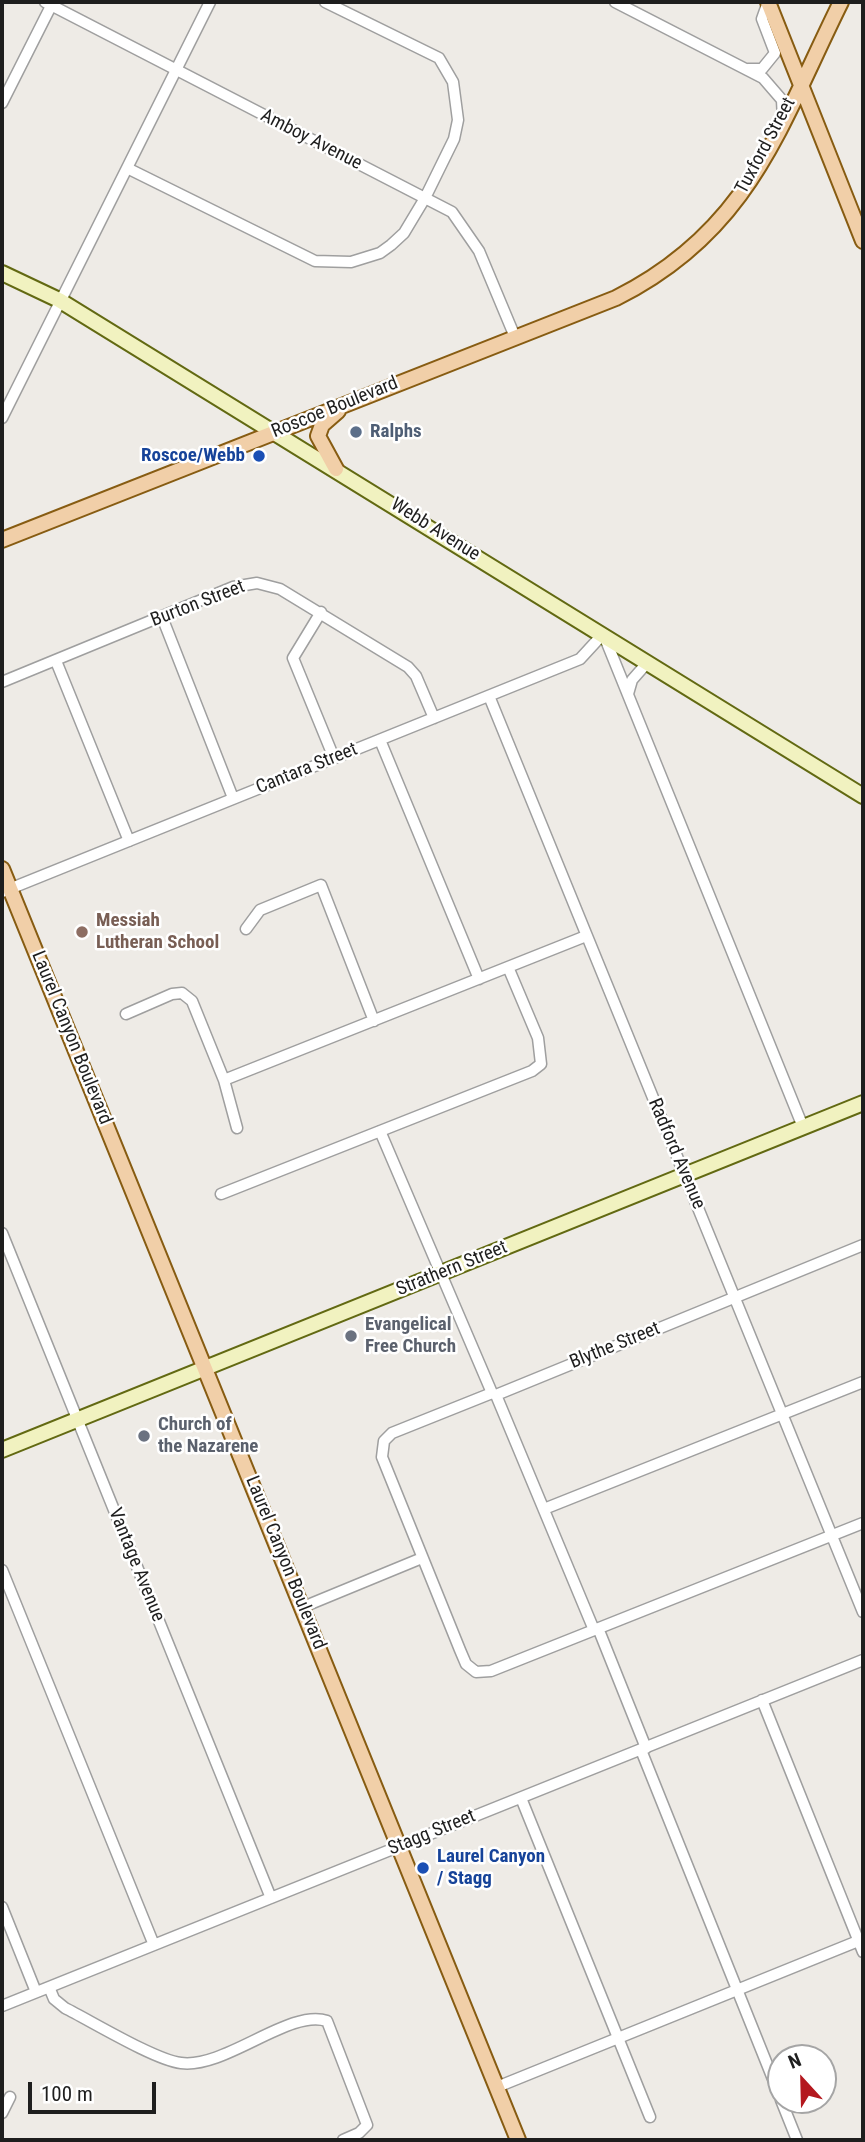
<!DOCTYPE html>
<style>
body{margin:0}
#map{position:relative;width:865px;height:2142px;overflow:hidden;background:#eeebe6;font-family:"Roboto Condensed",sans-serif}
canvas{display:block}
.frame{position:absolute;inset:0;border:4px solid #1e1e1e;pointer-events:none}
.north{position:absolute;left:767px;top:2044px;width:70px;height:70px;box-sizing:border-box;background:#fff;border:2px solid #a5a5a5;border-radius:50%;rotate:338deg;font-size:19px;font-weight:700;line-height:28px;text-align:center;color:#1e1e1e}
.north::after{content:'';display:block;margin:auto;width:24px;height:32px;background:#b4181e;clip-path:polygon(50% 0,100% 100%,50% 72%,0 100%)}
.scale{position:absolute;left:28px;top:2082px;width:128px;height:32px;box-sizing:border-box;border:4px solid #1e1e1e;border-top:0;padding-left:9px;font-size:21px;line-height:24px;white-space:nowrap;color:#1e1e1e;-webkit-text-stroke:5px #fff;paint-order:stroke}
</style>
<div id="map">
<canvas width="865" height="2142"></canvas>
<div class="frame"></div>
<div class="north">N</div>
<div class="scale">100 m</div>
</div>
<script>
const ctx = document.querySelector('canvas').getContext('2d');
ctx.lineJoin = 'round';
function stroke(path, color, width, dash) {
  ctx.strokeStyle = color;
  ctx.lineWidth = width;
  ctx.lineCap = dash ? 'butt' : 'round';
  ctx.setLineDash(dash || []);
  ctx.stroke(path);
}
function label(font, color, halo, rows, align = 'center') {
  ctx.font = font + ' "Roboto Condensed",sans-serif';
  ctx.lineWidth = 5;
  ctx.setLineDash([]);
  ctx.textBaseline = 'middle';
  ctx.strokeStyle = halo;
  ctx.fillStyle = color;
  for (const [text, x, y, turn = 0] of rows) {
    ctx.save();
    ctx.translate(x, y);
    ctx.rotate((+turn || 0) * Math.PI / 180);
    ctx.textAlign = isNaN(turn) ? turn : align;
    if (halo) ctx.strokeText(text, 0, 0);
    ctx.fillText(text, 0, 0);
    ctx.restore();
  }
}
const street = new Path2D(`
 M45,2L452,212L479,251L515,337
 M615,2L763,78L782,100L783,120
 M748,69H762L775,53L762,19L768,2
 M2,103L53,2
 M127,168L315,261L351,262L380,253L391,245L404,233L425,198L454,139L458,120L453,82L439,58L325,2
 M2,418L210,2
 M321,612L293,658L334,758
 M162,617L233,798
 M605,638L803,1127
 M56,661L129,841
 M2,682L233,587L257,583L280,589L408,667L416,676L434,718
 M628,694L632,680L647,663
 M489,696L863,1612
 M380,740L479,979
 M2,892L580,659L603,634
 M246,929L260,910L321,885L374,1021
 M126,1014L172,994L182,993L192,1001L224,1080L237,1128
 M224,1080L586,936
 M380,1131L492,1393
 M221,1194L532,1071L541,1064L538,1038L508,967
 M2,1233L271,1898
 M863,1245L496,1395L492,1393L392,1433L384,1441L382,1457L460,1650L466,1664L476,1672L491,1671L863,1523
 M496,1395L594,1630
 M544,1509L863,1382
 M2,1570L154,1945
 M303,1607L422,1558
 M598,1628L646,1748
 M762,1700L863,1952
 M641,1750L781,2099
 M521,1798L650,2117
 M2,1907L36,1992
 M49,1987L54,1999L65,2008C91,2021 155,2060 181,2063C225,2069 290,2008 327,2021L367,2125L359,2133L343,2140
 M2,2006L863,1660
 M497,2087L863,1939
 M781,2100L797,2140
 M2,2113L10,2097`);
const secondary = new Path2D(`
 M2,273L59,300L863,796
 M2,1450L863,1103`);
const primary = new Path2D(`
 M768,2L863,241
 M336,469L318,436L322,425L338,411
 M2,540L616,298C750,231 779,127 841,2
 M2,869L518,2140`);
const markers = [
 [356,432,7,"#5c6f8a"],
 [259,456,7,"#1a4fb4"],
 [82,932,7,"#8d6e63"],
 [351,1336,7,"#6b7280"],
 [144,1436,7,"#6b7280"],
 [423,1868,7,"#1a4fb4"]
];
const streetNames = [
 ["Amboy Avenue",311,140,27],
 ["Tuxford Street",766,146,-62],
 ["Roscoe Boulevard",335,408,-22],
 ["Webb Avenue",435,530,32],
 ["Burton Street",198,604,-21],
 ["Cantara Street",307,769,-22],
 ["Laurel Canyon Boulevard",71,1038,68],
 ["Radford Avenue",676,1154,67],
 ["Strathern Street",452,1269,-22],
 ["Blythe Street",615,1346,-22],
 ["Laurel Canyon Boulevard",285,1563,68],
 ["Vantage Avenue",136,1565,68],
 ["Stagg Street",432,1833,-22]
];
const serviceNames = [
 ["Ralphs",370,432]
];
const transitNames = [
 ["Roscoe/Webb",245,456],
 ["Laurel Canyon",437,1857,"left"],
 ["/ Stagg",437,1879,"left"]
];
const educationNames = [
 ["Messiah",96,921],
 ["Lutheran School",96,943]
];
const worshipNames = [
 ["Evangelical",365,1325],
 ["Free Church",365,1347],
 ["Church of",158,1425],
 ["the Nazarene",158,1447]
];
stroke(street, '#9f9f9f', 13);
stroke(secondary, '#626912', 18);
stroke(primary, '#875c12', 18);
stroke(street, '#fff', 10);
stroke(secondary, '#f1f2c0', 14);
stroke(primary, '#f1cfa8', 14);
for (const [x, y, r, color] of markers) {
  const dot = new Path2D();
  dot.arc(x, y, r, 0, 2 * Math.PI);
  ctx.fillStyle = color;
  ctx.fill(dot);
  stroke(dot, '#fff', 2.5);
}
label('19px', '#1e1e1e', '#fff', streetNames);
label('bold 19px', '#4e5e75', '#fff', serviceNames, 'left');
label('bold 19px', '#164399', '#fff', transitNames, 'right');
label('bold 19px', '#785e54', '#fff', educationNames, 'left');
label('bold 19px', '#5b616d', '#fff', worshipNames, 'left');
</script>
